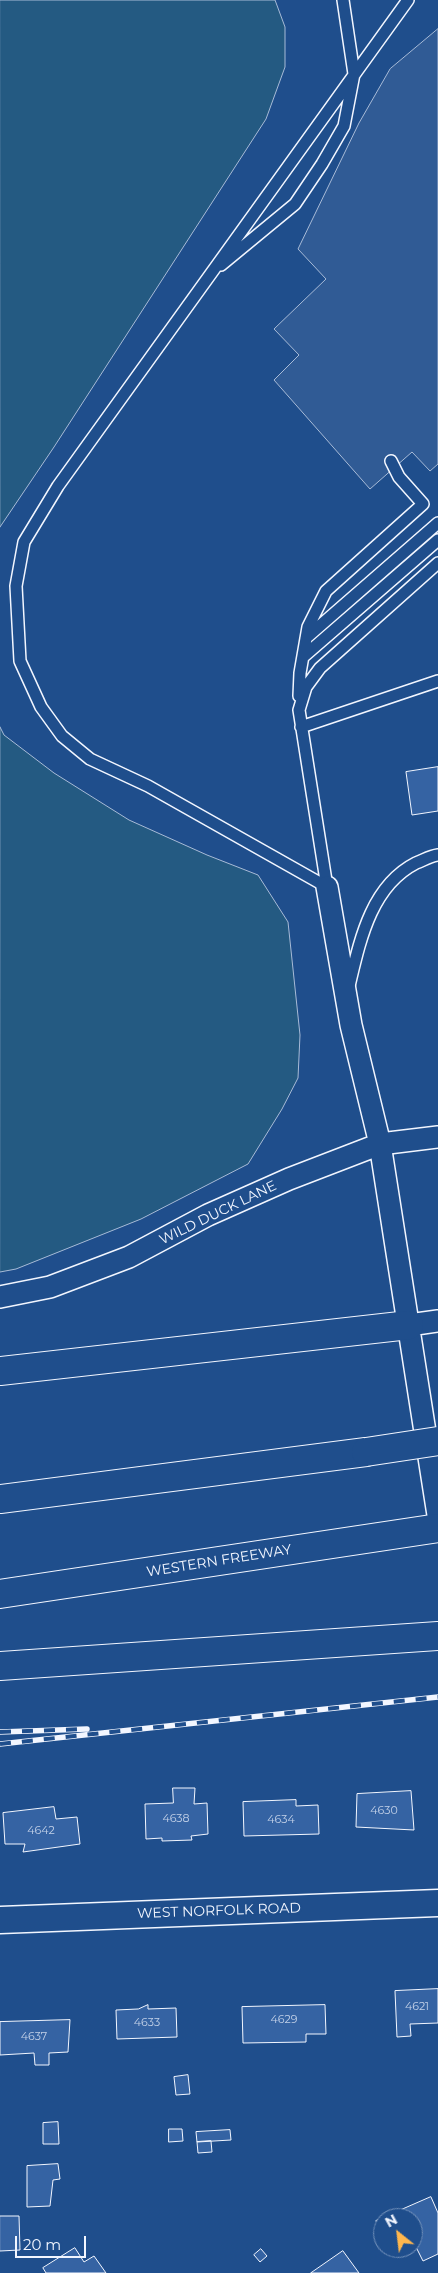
<!DOCTYPE html>
<style>
body{margin:0}
#map{position:relative;width:438px;height:2273px;overflow:hidden;background:#1f4e8c;font-family:Montserrat,sans-serif}
canvas{display:block}
.north{position:absolute;left:373px;top:2208px;width:50px;height:50px;box-sizing:border-box;background:#1f4e8c;border:1px solid #7391ba;border-radius:50%;rotate:331deg;font-size:14px;font-weight:700;line-height:20px;text-align:center;color:#f2f6ff}
.north::after{content:'';display:block;margin:auto;width:18px;height:22px;background:#ffb74d;clip-path:polygon(50% 0,100% 100%,50% 72%,0 100%)}
.scale{position:absolute;left:15px;top:2236px;width:71px;height:22px;box-sizing:border-box;border:2px solid #f2f6ff;border-top:0;padding-left:6px;font-size:15px;line-height:18px;white-space:nowrap;color:#f2f6ff;-webkit-text-stroke:4px #1f4e8c;paint-order:stroke}
</style>
<div id="map">
<canvas width="438" height="2273"></canvas>
<div class="north">N</div>
<div class="scale">20 m</div>
</div>
<script>
const ctx = document.querySelector('canvas').getContext('2d');
ctx.lineJoin = 'round';
function fill(path, color) {
  ctx.fillStyle = color;
  ctx.fill(path, 'evenodd');
}
function stroke(path, color, width, dash) {
  ctx.strokeStyle = color;
  ctx.lineWidth = width;
  ctx.lineCap = dash ? 'butt' : 'round';
  ctx.setLineDash(dash || []);
  ctx.stroke(path);
}
function label(font, color, halo, rows, align = 'center') {
  ctx.font = font + ' Montserrat,sans-serif';
  ctx.lineWidth = 4;
  ctx.setLineDash([]);
  ctx.textBaseline = 'middle';
  ctx.strokeStyle = halo;
  ctx.fillStyle = color;
  for (const [text, x, y, turn = 0] of rows) {
    ctx.save();
    ctx.translate(x, y);
    ctx.rotate((+turn || 0) * Math.PI / 180);
    ctx.textAlign = isNaN(turn) ? turn : align;
    if (halo) ctx.strokeText(text, 0, 0);
    ctx.fillText(text, 0, 0);
    ctx.restore();
  }
}
const green = new Path2D(`
 M0,0H275L285,27V67L266,119L54,447L0,527Z
 M0,727L4,735L54,773L129,820L207,855L258,875L288,922L300,1035L298,1078L282,1109L248,1164L141,1219L16,1269L0,1272Z`);
const parking = new Path2D(`
 M438,29V464L430,471L412,452L370,489L274,380L299,355L274,329L326,279L298,249L359,123L390,69Z`);
const building = new Path2D(`
 M438,767V811L412,815L406,772Z
 M173,1788H195L194,1804L207,1803L208,1834L191,1836L192,1840L162,1841V1838L146,1839L145,1804L173,1803Z
 M411,1791L414,1830L356,1827L357,1794Z
 M296,1800V1806L318,1805L319,1834L244,1836L243,1802Z
 M54,1807L56,1819L77,1817L80,1844L23,1852L25,1844H5L3,1813Z
 M438,1989V2023L410,2024L411,2036L397,2037L395,1991Z
 M148,2005V2009L176,2008L177,2037L117,2039L116,2010L138,2009Z
 M325,2005L326,2034H306V2042L243,2043L242,2007Z
 M70,2020L68,2052L49,2053V2065H35L34,2053L0,2055V2022Z
 M188,2075L190,2094L176,2095L174,2077Z
 M58,2122L59,2144H43V2123Z
 M169,2129H182L183,2141L169,2142Z
 M230,2130L231,2140L197,2142L196,2132Z
 M211,2141L212,2152L198,2153L197,2142Z
 M58,2164L60,2179L53,2180L50,2206L27,2207V2166Z
 M431,2197L438,2213V2254L423,2261L413,2241V2218H383V2235L376,2221Z
 M0,2216H19L20,2250L0,2251Z
 M75,2248L84,2262L94,2256L106,2273H46L43,2268Z
 M261,2249L267,2256L260,2262L254,2255Z
 M343,2251L359,2273H311Z`);
const service = new Path2D(`
 M221,265L295,204L322,164L344,126L354,74L343,0
 M306,638L438,523
 M303,657L438,540
 M299,696L300,673L308,627L326,591L423,504L399,477L391,461
 M301,727L438,681
 M327,887L148,786L90,759L62,736L41,707L20,661L16,586L24,542L58,486L408,0
 M327,887L299,710L306,687L320,668L438,563
 M349,986C360,940 371,886 416,863C424,860 430,856 438,855`);
const minor = new Path2D(`
 M327,887L351,1025L380,1144L438,1515
 M0,1297L50,1287L129,1257L208,1215L289,1179L380,1144L438,1137
 M409,1325L438,1321`);
const tertiary = new Path2D(`
 M0,1920L438,1903`);
const motorway = new Path2D(`
 M0,1371L409,1325
 M0,1499L366,1452
 M0,1594L438,1528
 M0,1666L438,1636`);
const rail = new Path2D(`
 M0,1732L87,1729
 M0,1744L438,1697`);
const motorwayBridge = new Path2D(`
 M366,1452L438,1441`);
const numberNames = [
 ["4630",384,1811],
 ["4638",176,1819],
 ["4634",281,1820],
 ["4642",41,1831],
 ["4621",417,2007],
 ["4629",284,2020],
 ["4633",147,2023],
 ["4637",34,2037]
];
const streetNames = [
 ["WILD DUCK LANE",218,1213,-26],
 ["WESTERN FREEWAY",219,1561,-9],
 ["WEST NORFOLK ROAD",219,1911,-2]
];
fill(green, '#245a82');
stroke(green, '#a8bbd7', 1);
fill(parking, '#305b95');
stroke(parking, '#a8bbd7', 1);
fill(building, '#3563a3');
stroke(building, '#f2f6ff', 1);
stroke(service, '#f2f6ff', 14);
stroke(minor, '#f2f6ff', 24);
stroke(tertiary, '#f2f6ff', 29);
stroke(motorway, '#f2f6ff', 30);
stroke(service, '#1f4e8c', 11);
stroke(minor, '#1f4e8c', 21);
stroke(tertiary, '#1f4e8c', 26);
stroke(motorway, '#1f4e8c', 28);
stroke(rail, '#f2f6ff', 5.5);
stroke(rail, '#1f4e8c', 4, [11]);
stroke(motorwayBridge, '#f2f6ff', 30, []);
stroke(motorwayBridge, '#1f4e8c', 28);
label('11px', '#c3d1e8', null, numberNames);
label('14px', '#f2f6ff', '#1f4e8c', streetNames);
</script>
